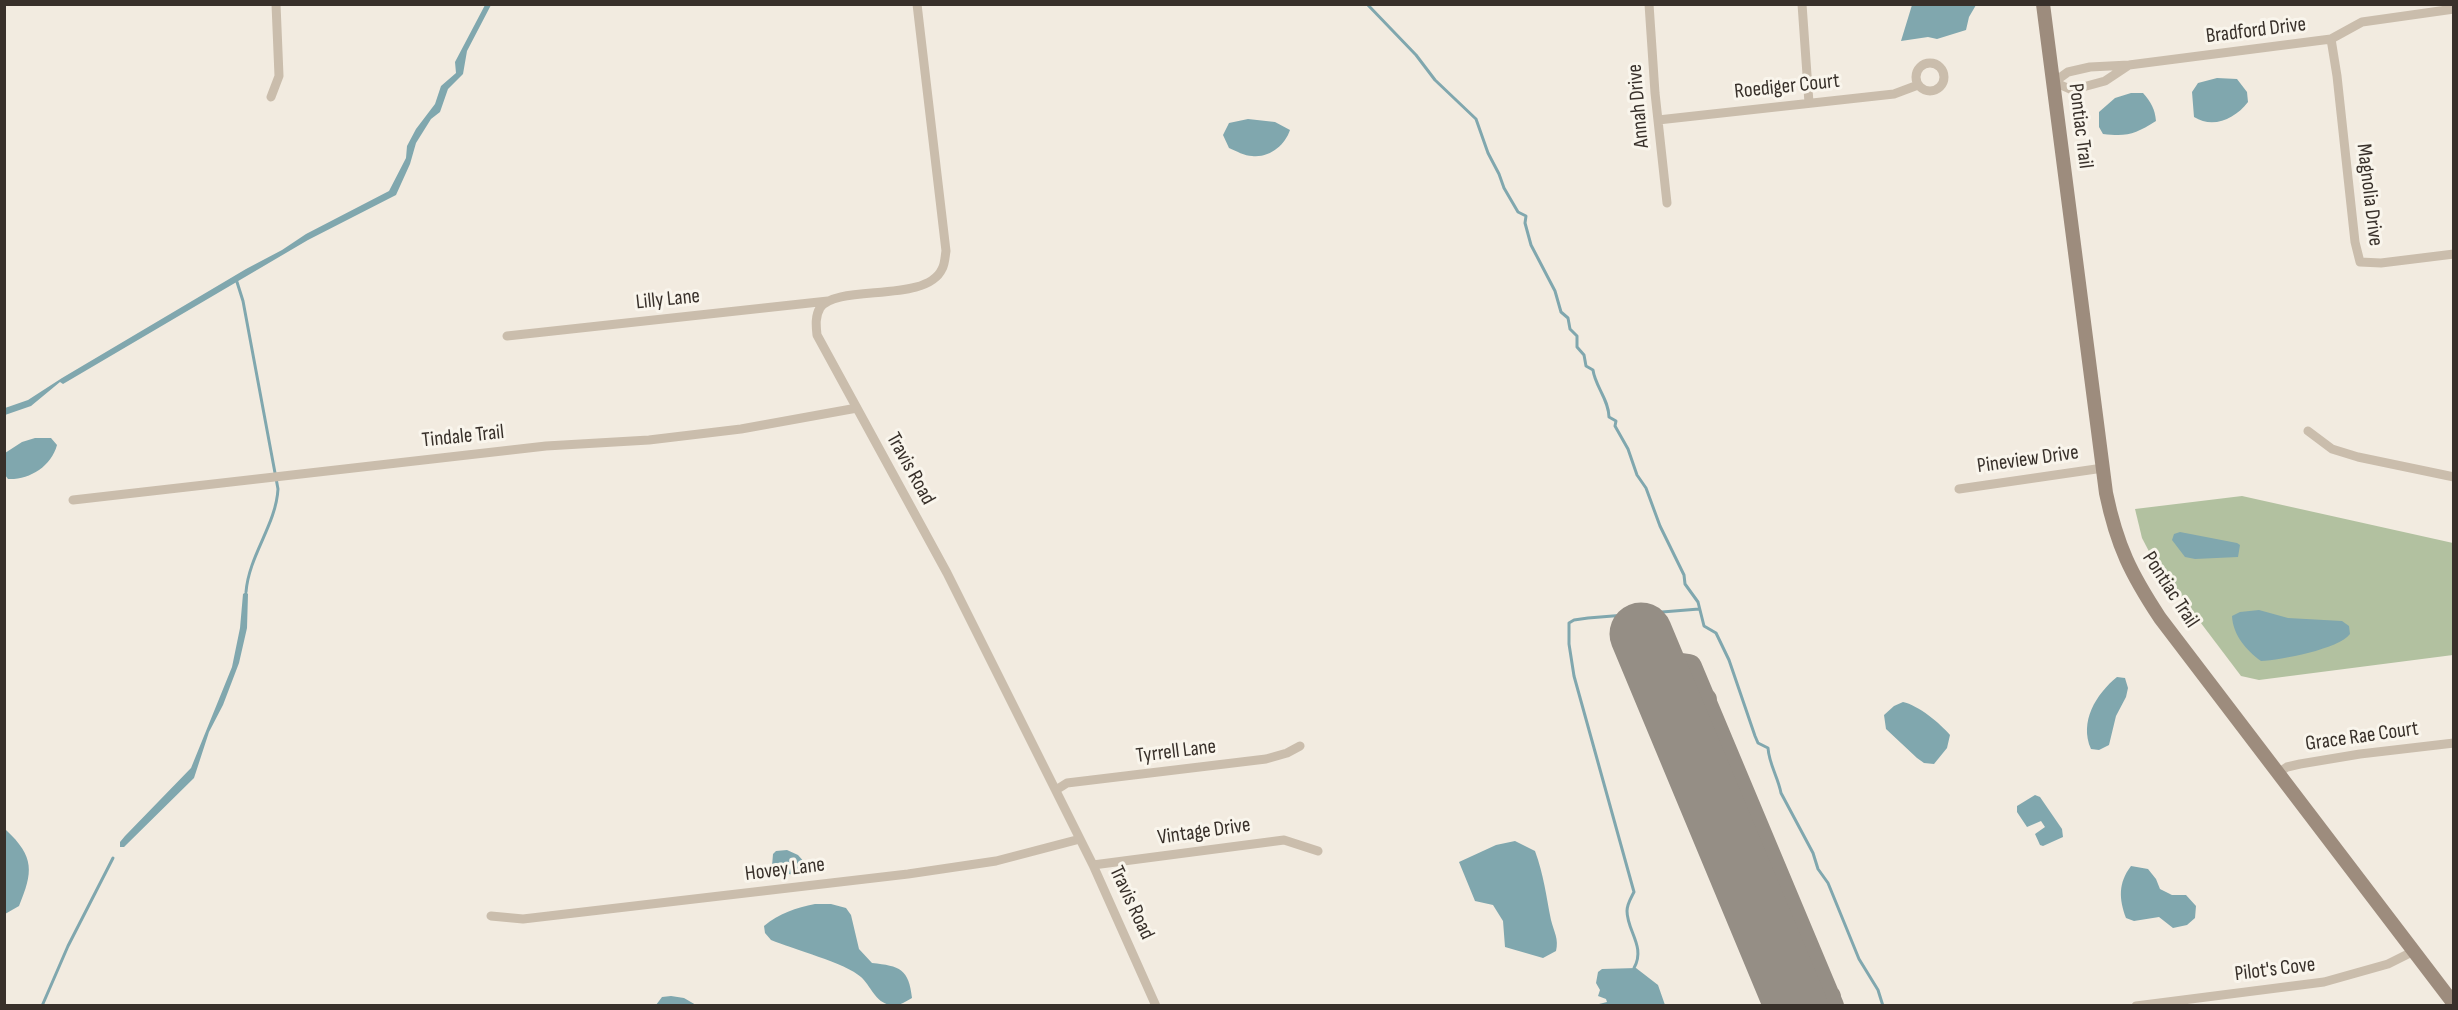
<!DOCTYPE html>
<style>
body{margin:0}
#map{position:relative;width:2458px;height:1010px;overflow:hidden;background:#f2ebe0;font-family:"Sofia Sans Condensed",sans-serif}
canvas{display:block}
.frame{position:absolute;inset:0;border:6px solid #38302a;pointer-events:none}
</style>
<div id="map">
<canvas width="2458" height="1010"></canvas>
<div class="frame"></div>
</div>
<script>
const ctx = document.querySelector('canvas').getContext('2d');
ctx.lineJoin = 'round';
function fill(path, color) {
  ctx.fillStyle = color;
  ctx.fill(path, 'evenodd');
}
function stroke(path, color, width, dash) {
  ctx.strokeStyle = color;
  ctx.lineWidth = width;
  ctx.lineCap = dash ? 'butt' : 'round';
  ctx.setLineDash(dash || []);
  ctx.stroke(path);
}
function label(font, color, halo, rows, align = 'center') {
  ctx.font = font + ' "Sofia Sans Condensed",sans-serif';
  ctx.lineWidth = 6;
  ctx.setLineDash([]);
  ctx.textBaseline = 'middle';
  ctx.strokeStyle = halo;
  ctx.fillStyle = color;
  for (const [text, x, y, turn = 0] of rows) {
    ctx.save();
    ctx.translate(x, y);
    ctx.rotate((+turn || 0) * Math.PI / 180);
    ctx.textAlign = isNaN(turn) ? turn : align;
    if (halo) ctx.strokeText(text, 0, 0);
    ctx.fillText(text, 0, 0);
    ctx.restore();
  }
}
const green = new Path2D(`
 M2242,496L2453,543V655L2259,680L2241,676L2154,561L2142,538L2135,509Z`);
const water = new Path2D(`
 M485,5H491L467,51L463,74L448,89L440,112L431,119L416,143L410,164L396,195L308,240L63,384L60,382L31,406L5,415V408L28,400L62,378L246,269L282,250L306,234L389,191L406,158L407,146L416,129L435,104L441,86L456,73L455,62Z
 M1912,5V4L1976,5L1969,17L1966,30L1937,39L1928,37L1901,41Z
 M2217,78L2237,79L2247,92L2248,102C2235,119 2213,129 2194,117L2192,92L2198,83Z
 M2131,93H2143C2151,102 2155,109 2156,121C2135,134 2128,137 2103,134L2099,127V112L2115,98Z
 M1248,119L1275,122L1290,130C1285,145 1270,158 1252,156C1245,156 1236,151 1229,148L1223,135L1229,123Z
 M35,438H51L57,445C51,467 29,480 8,479L5,475V453L22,442Z
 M2180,532L2237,543L2240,545L2238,557L2195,559L2185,557L2172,540L2174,534Z
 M246,592L248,594L247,628L239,663L223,705L209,732L194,778L124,847H120V842L125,836L191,768L232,667L240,628L243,594Z
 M2259,610L2288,618L2342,621L2349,626L2350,634C2339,649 2281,660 2261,661C2246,650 2233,635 2232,616L2240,612Z
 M2117,677L2125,678L2128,688L2126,697L2116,716L2109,745L2099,750L2091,749C2079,722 2096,694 2117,677Z
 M1903,702C1918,705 1941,724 1950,735L1947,748L1934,764L1924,763L1917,758L1886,729L1884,715L1894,706Z
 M2035,795L2040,797L2062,829L2063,837L2043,846L2040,845L2035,834L2045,827L2041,821L2027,827L2017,812V806Z
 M6,830C35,857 33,872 19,906L5,914L4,831Z
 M1515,841L1535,851C1544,876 1546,895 1551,920C1554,932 1559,939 1556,951L1543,958L1505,947L1503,921L1493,905L1475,901L1459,862L1496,845Z
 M787,850L798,855L814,873C802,878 783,875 772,866L773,854L776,851Z
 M2131,866L2148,869L2156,879L2160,889L2172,895H2186L2196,906L2195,918L2187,925L2173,928L2159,917L2134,921L2126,918C2119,899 2118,883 2131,866Z
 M815,904H831L846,908L851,915L859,949L872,963C900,966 909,969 912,998C905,1002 898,1007 890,1005C875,1002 871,986 861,977C846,963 792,949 771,940L765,933L764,926C779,913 796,908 815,904Z
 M1636,968L1658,985L1665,1005H1595L1607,1002L1606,999L1598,996L1600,990L1596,983L1598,972L1602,969Z
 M671,996L684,998L696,1005H656L662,997Z`);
const stream = new Path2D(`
 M1367,4L1416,55L1435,80L1476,119L1488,153L1499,174L1504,188L1518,212L1526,216L1525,223L1531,245L1555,291L1561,312L1568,318L1570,329L1577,336V347L1584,355L1586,366L1593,370C1595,386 1609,400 1609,417L1616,421L1615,426L1628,449L1637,475L1646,488L1660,526L1684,575L1685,584L1698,602L1704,626L1716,633L1729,660L1755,736L1758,743L1768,748C1769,764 1778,777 1781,793L1813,853L1818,869L1828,883L1859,959L1878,990L1883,1006
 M237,282L243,301L278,489C276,525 249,555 246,592
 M1634,968C1646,947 1627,931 1627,911C1627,904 1631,898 1634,892L1574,676L1569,644V623L1574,620L1588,618L1699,609
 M42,1006L68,946L113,858`);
const taxiway = new Path2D(`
 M1656,670L1675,665L1689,667L1831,1006
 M1674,713L1704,700
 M1807,1006L1828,997`);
const runway = new Path2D(`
 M1641,634L1796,1006`);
const minor = new Path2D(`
 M917,4L946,251C945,256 945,264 942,269C926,304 837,283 820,308C815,316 816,326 817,335L947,573L1093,865L1156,1006
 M1649,4L1655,93L1667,203
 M1802,4L1809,103
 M2331,39L2337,76L2355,242L2360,262L2381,263L2454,254
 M1916 77a14 14 0 1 1 28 0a14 14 0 1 1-28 0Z
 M2054,82L2068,72L2090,67L2129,65L2331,39L2362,22L2454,9
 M2054,82L2072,90L2105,81L2129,65
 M271,97L279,76L276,4
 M1658,120L1894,94L1918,85
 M507,336L828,301
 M2308,431L2332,449L2358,457L2454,477
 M1959,489L2103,468
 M73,500L546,446L649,440L741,429L857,408
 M2278,773L2287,767L2300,764L2360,754L2454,743
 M1056,790L1067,783L1266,759L1287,753L1300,746
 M1093,865L1284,840L1318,851
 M491,916L523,919L908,874L996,861L1080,839
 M2136,1006L2324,982L2388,964L2414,951`);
const secondary = new Path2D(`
 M2043,4L2106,493C2117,546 2131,574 2160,618L2454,1004`);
const streetNames = [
 ["Bradford Drive",2256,31,-7],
 ["Roediger Court",1787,87,-6],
 ["Annah Drive",1639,106,-95],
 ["Pontiac Trail",2080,126,83],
 ["Magnolia Drive",2369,195,83],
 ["Lilly Lane",668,300,-6],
 ["Tindale Trail",463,437,-6],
 ["Pineview Drive",2028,460,-8],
 ["Travis Road",910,469,61],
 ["Pontiac Trail",2170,590,57],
 ["Grace Rae Court",2362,737,-8],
 ["Tyrrell Lane",1176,752,-7],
 ["Vintage Drive",1204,832,-8],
 ["Hovey Lane",785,870,-7],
 ["Travis Road",1131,903,65],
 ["Pilot's Cove",2275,970,-7]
];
fill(green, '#b2c1a0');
fill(water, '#80a7ae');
stroke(stream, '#80a7ae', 3);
stroke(taxiway, '#958e85', 26);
stroke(runway, '#958e85', 63);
stroke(minor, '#cabdac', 9);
stroke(secondary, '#9d8c7d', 14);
label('21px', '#38302a', '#f9f5ec', streetNames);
</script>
